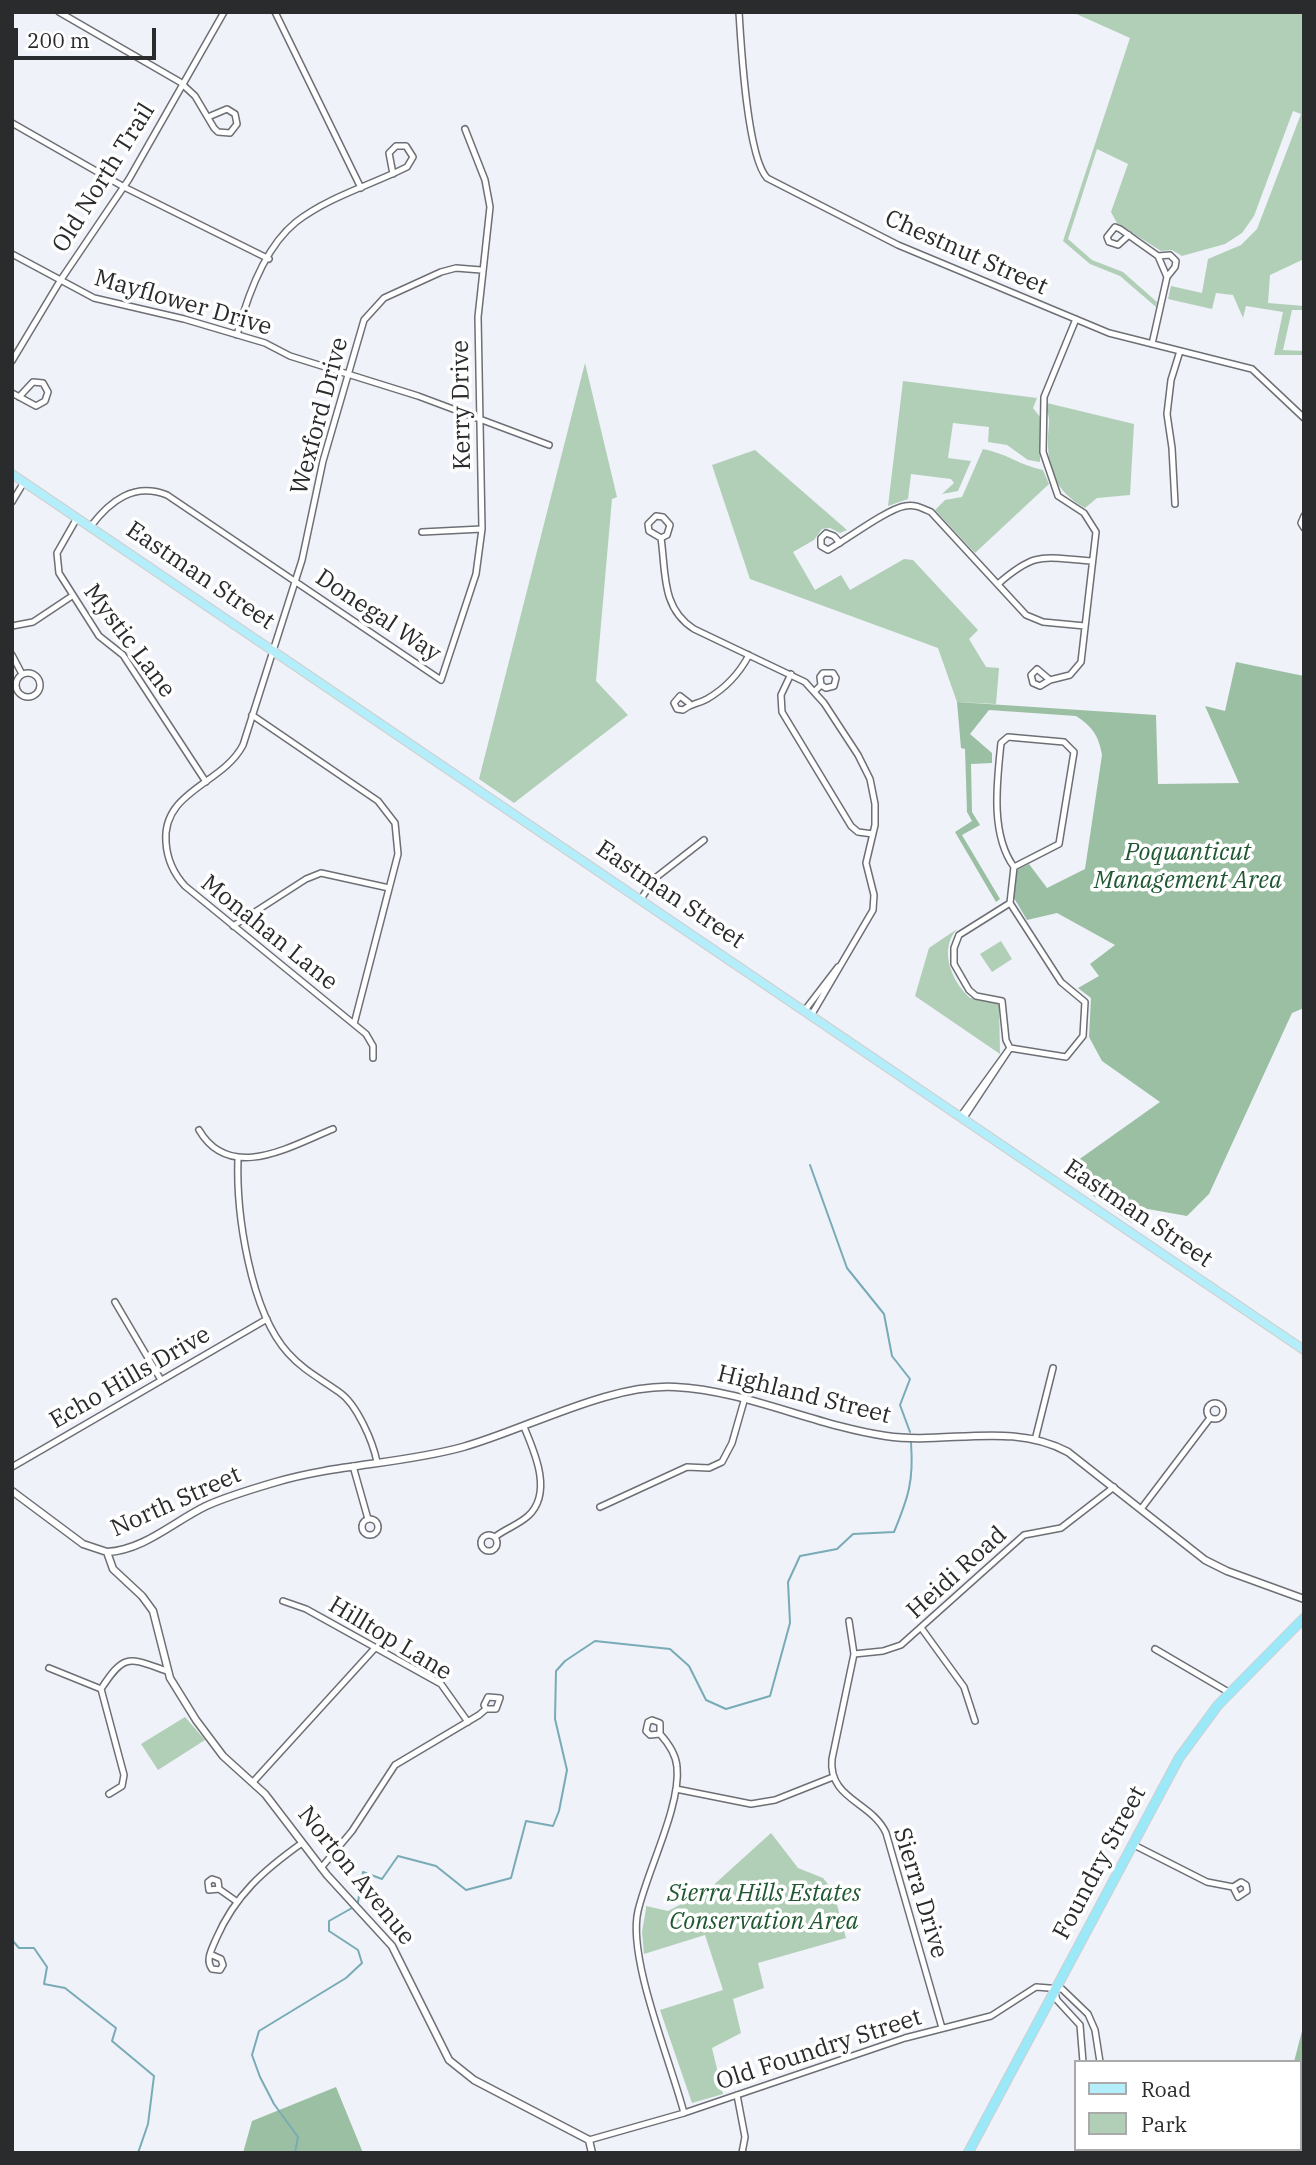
<!DOCTYPE html>
<style>
body{margin:0}
#map{position:relative;width:1316px;height:2165px;overflow:hidden;background:#eff2f9;font-family:"IBM Plex Serif",serif}
canvas{display:block}
.frame{position:absolute;inset:0;border:14px solid #2a2b2d;pointer-events:none}
.legend{position:absolute;left:1074px;top:2060px;width:228px;height:91px;box-sizing:border-box;background:#fff;border:2px solid #aaaaab;margin:0;padding:9px 12px;list-style:none;font-size:21px;color:#2a2b2d}
.legend li{display:flex;align-items:center;gap:14px;height:35px}
.legend b{width:35px;border:2px solid #aaaaab}
.scale{position:absolute;left:14px;top:28px;width:142px;height:32px;box-sizing:border-box;border:4px solid #2a2b2d;border-top:0;padding-left:9px;font-size:21px;line-height:24px;white-space:nowrap;color:#2a2b2d;-webkit-text-stroke:5px #fff;paint-order:stroke}
</style>
<div id="map">
<canvas width="1316" height="2165"></canvas>
<div class="frame"></div>
<ul class="legend">
<li><b style="height:9px;background:#b4eefa"></b>Road</li>
<li><b style="height:19px;background:#b1cfb7"></b>Park</li>
</ul>
<div class="scale">200 m</div>
</div>
<script>
const ctx = document.querySelector('canvas').getContext('2d');
ctx.lineJoin = 'round';
function fill(path, color) {
  ctx.fillStyle = color;
  ctx.fill(path, 'evenodd');
}
function stroke(path, color, width, dash) {
  ctx.strokeStyle = color;
  ctx.lineWidth = width;
  ctx.lineCap = dash ? 'butt' : 'round';
  ctx.setLineDash(dash || []);
  ctx.stroke(path);
}
function label(font, color, halo, rows, align = 'center') {
  ctx.font = font + ' "IBM Plex Serif",serif';
  ctx.lineWidth = 7;
  ctx.setLineDash([]);
  ctx.textBaseline = 'middle';
  ctx.strokeStyle = halo;
  ctx.fillStyle = color;
  for (const [text, x, y, turn = 0] of rows) {
    ctx.save();
    ctx.translate(x, y);
    ctx.rotate((+turn || 0) * Math.PI / 180);
    ctx.textAlign = isNaN(turn) ? turn : align;
    if (halo) ctx.strokeText(text, 0, 0);
    ctx.fillText(text, 0, 0);
    ctx.restore();
  }
}
const green = new Path2D(`
 M1072,12H1304V259L1270,275L1268,303L1304,306V310H1292L1283,350L1304,351V355H1274L1283,312L1246,306L1243,318L1233,295L1216,293L1212,309L1168,299L1171,286L1202,293L1208,259L1241,245L1257,229L1301,114L1293,111L1254,216L1242,233L1225,244L1182,256L1172,250L1161,251L1117,223L1111,212L1128,164L1097,149L1068,239L1092,260L1123,272L1157,302L1156,307L1120,276L1090,264L1063,241L1130,38Z
 M585,363L617,497L612,499L596,681L628,715L514,803L479,779Z
 M903,381L1037,398L1033,408L1040,417V462L1028,460L1007,445L988,442L989,427L953,423L948,458L971,461L958,491L942,494L954,483L951,479L911,474L908,499L888,506Z
 M1047,403L1134,424L1130,495L1097,498L1085,508C1055,491 1047,469 1048,435C1049,425 1051,416 1045,409Z
 M983,449C1006,453 1021,466 1043,470L1049,484L975,553L935,510L945,500L962,497Z
 M755,450L847,530L840,533L830,528L822,529L814,540L793,552L815,590L841,575L850,590L904,559L913,560L978,630L969,639L986,667L999,668L996,704L957,702L938,648L750,579L712,465Z
 M957,929C938,950 952,982 970,998L999,1002L1000,1054L915,996L929,948Z
 M1001,941L1012,959L992,972L980,954Z
 M185,1717L205,1740L158,1770L141,1744Z
 M771,1833L798,1868L823,1878L833,1890L846,1938L758,1963L764,1988L733,1999L741,2033L712,2048L723,2094L692,2103L660,2010L723,1990L705,1935L644,1954L642,1932L646,1909V1906L668,1911L708,1890Z`);
const forest = new Path2D(`
 M1236,662L1304,676V1008L1292,1013L1209,1194L1187,1216L1148,1209L1132,1223L1075,1183L1074,1163L1160,1102L1102,1061L1089,1037L1091,998L1078,988L1099,976L1090,964L1115,945L1057,913L1027,920L1014,898L1015,871L1029,864L1047,888L1085,869L1102,755C1099,736 1092,726 1076,716L989,710L970,734L992,753V763L971,764L972,812L980,825L962,835L1000,899L996,902L955,832L972,821L967,812L965,749L961,748L957,702L1156,715L1158,784L1239,783L1205,706L1225,711Z
 M1304,2003V2153H1227V2149H1300V2062H1294L1302,2031Z
 M336,2087L363,2153H243L252,2121Z`);
const stream = new Path2D(`
 M810,1165L847,1268L884,1314L892,1356L910,1379L900,1405L910,1432
 M358,1902L363,1872L382,1879L398,1856L436,1866L466,1890L511,1878L526,1821L553,1826L559,1811L567,1770L555,1719L556,1671L565,1661L595,1641L670,1649L689,1666L706,1700L726,1709L770,1696L790,1623L788,1582L800,1556L837,1549L853,1534L894,1532C908,1498 914,1481 911,1443
 M12,1940L19,1948H34L47,1967L44,1984L65,1988L116,2028L112,2041L154,2076L148,2124L138,2153
 M295,2153L298,2137L274,2104L260,2077L252,2055L259,2031L346,1978L362,1963L358,1950L329,1931V1921L352,1908`);
const minor = new Path2D(`
 M59,12L180,82L195,96L214,128L218,132L230,133L237,124L235,114L227,109L208,117
 M275,12L361,188
 M739,12C741,45 747,156 767,178L898,245L1109,333L1252,369L1304,418
 M12,123L124,187L269,259
 M1129,235L1118,245L1109,242L1107,237L1115,227L1120,229L1158,256
 M12,254L94,298L184,319L265,343L290,356L418,396L549,445
 M237,335C247,297 265,247 296,222C328,197 371,185 407,167L413,157L406,146H396L389,153L393,174
 M1152,344L1167,277L1175,267L1176,261L1170,255L1158,256L1167,277
 M12,361L60,281L129,179L224,12
 M12,393L36,406L45,401L48,392L43,383L33,382L19,397
 M12,502L24,482
 M1175,504L1172,448L1167,414L1171,380L1180,351
 M1304,516L1301,523L1304,528
 M77,518L57,553L59,573L99,636L123,655L206,782
 M91,526C110,501 134,482 167,495L441,680L476,574L482,529L478,317L490,207L485,180L465,129
 M422,532L482,529
 M661,538L667,535L670,525L663,517L656,516L648,524L649,531L661,538C666,572 661,608 694,629L805,682L824,703L858,755L870,779L875,804V825L866,863L874,895L873,910L812,1014
 M840,543L834,536L826,533L821,538V546L828,550C846,540 887,509 905,506C915,504 922,508 931,512L1026,615L1043,622L1085,626
 M998,584C1037,550 1043,558 1092,561
 M12,626L33,622L72,596
 M12,655L22,674
 M16 685a12 12 0 1 1 24 0a12 12 0 1 1-24 0Z
 M791,674L781,695L782,712L851,826L858,832L873,834
 M1050,680L1040,686L1033,683L1031,675L1037,669L1050,680L1070,675L1081,662L1096,532L1084,513L1058,496L1043,452L1044,397L1076,319
 M815,691L821,685L820,677L823,673H833L836,678L834,686L826,688L821,685
 M689,703L680,696L674,703L677,709L683,710C693,702 696,705 707,699C726,688 739,674 749,655
 M252,715L378,801L395,823L398,854L354,1024
 M641,899L654,879L704,840
 M1010,903L1014,867L1059,844L1074,752L1064,742L1008,737L1001,743C997,782 990,834 1014,867
 M233,926L306,879L321,873L389,888
 M805,1010L838,967
 M1010,1048L1066,1057L1083,1036L1085,1002L1061,982L1010,903
 M1010,1048L1006,1040L1002,1001L976,996L969,990L954,964V948L959,935L1010,903
 M373,1058V1046L366,1034L185,886C174,874 167,859 166,842C162,791 223,784 243,745L302,560L323,461L364,320L384,298L441,272L456,268L481,270
 M960,1117L1010,1048
 M963,1119L1010,1048
 M199,1130C230,1183 291,1146 333,1129
 M238,1158C236,1213 250,1311 288,1353C303,1370 321,1379 339,1392C357,1404 373,1442 377,1462
 M115,1302L161,1380
 M1207 1411a8 8 0 1 1 16 0a8 8 0 1 1-16 0Z
 M1035,1440L1053,1368
 M353,1466L368,1519
 M12,1467L267,1319
 M600,1507L687,1467L709,1468L722,1462L732,1443L744,1401
 M1141,1509L1210,1418
 M362 1527a8 8 0 1 1 16 0a8 8 0 1 1-16 0Z
 M481 1543a8 8 0 1 1 16 0a8 8 0 1 1-16 0Z
 M495,1537C505,1529 518,1525 528,1516C553,1493 535,1453 524,1427
 M283,1601L306,1609L441,1684L468,1722
 M849,1621L854,1654L832,1759C828,1799 872,1802 886,1833L942,2028
 M922,1629L964,1687L975,1721
 M1155,1649L1230,1693
 M854,1654L883,1651L901,1645L1024,1535L1061,1528L1114,1487
 M49,1668L101,1689L124,1775L122,1786L109,1794
 M101,1689C125,1652 129,1658 167,1671
 M660,1734V1723L652,1720L648,1722L646,1731L650,1735L660,1734C669,1744 676,1754 677,1767C681,1806 647,1871 638,1911C627,1958 671,2062 684,2113
 M253,1782L375,1648
 M676,1789L751,1804L775,1800L833,1777
 M1132,1844L1207,1882L1233,1887L1241,1882L1246,1885L1247,1891L1238,1897L1233,1887
 M321,1868L352,1831L395,1765L479,1715L486,1709L484,1705L488,1697L500,1698L496,1709H486
 M219,1889L209,1890L208,1882L212,1879L218,1881L219,1889L236,1901
 M210,1954L221,1959L223,1965L220,1970L212,1969C205,1960 212,1949 216,1939C235,1895 264,1870 302,1843
 M1055,1993L1057,2000L1080,2025L1083,2062
 M737,2095L745,2137L742,2153
 M589,2140L684,2113L905,2038L991,2016L1036,1987L1062,1989L1088,2014L1095,2030L1100,2062
 M1085,2153L1086,2149
 M1142,2153L1143,2149`);
const tertiary = new Path2D(`
 M12,1491L83,1544L107,1552L113,1569L142,1596L153,1611L170,1678L196,1720L223,1756L265,1794L327,1875L392,1946L449,2060L474,2080L589,2140L592,2153
 M107,1552C144,1550 173,1522 206,1506C228,1496 252,1489 276,1482C337,1464 402,1464 463,1447C527,1429 610,1383 675,1387C744,1390 816,1426 886,1436C946,1445 1011,1421 1068,1452L1205,1560L1227,1571L1304,1599`);
const primary = new Path2D(`
 M12,474L1304,1350`);
const trunk = new Path2D(`
 M968,2153L1179,1758L1218,1705L1304,1618`);
const streetNames = [
 ["Old North Trail",104,178,-58],
 ["Chestnut Street",966,253,24],
 ["Mayflower Drive",183,303,16],
 ["Kerry Drive",462,405,-91],
 ["Wexford Drive",320,416,-75],
 ["Eastman Street",200,576,34],
 ["Donegal Way",378,616,34],
 ["Mystic Lane",129,641,53],
 ["Eastman Street",670,895,34],
 ["Monahan Lane",269,933,39],
 ["Eastman Street",1138,1214,34],
 ["Echo Hills Drive",130,1378,-30],
 ["Highland Street",804,1395,14],
 ["North Street",176,1502,-24],
 ["Heidi Road",957,1573,-42],
 ["Hilltop Lane",390,1639,31],
 ["Foundry Street",1100,1863,-62],
 ["Norton Avenue",356,1876,51],
 ["Sierra Drive",920,1893,73],
 ["Old Foundry Street",819,2050,-18]
];
const parkNames = [
 ["Poquanticut",1188,853],
 ["Management Area",1188,881],
 ["Sierra Hills Estates",764,1894],
 ["Conservation Area",764,1922]
];
fill(green, '#b1cfb7');
fill(forest, '#9bbfa2');
stroke(stream, '#78abb6', 2);
stroke(minor, '#6d6f75', 8);
stroke(tertiary, '#6d6f75', 9);
stroke(primary, '#d0d0d1', 10);
stroke(trunk, '#d0d0d1', 11);
stroke(minor, '#fff', 5);
stroke(tertiary, '#fff', 6);
stroke(primary, '#b4eefa', 8);
stroke(trunk, '#9be8f8', 9);
label('24px', '#2a2b2d', '#fff', streetNames);
label('italic 24px', '#205832', '#fff', parkNames);
</script>
